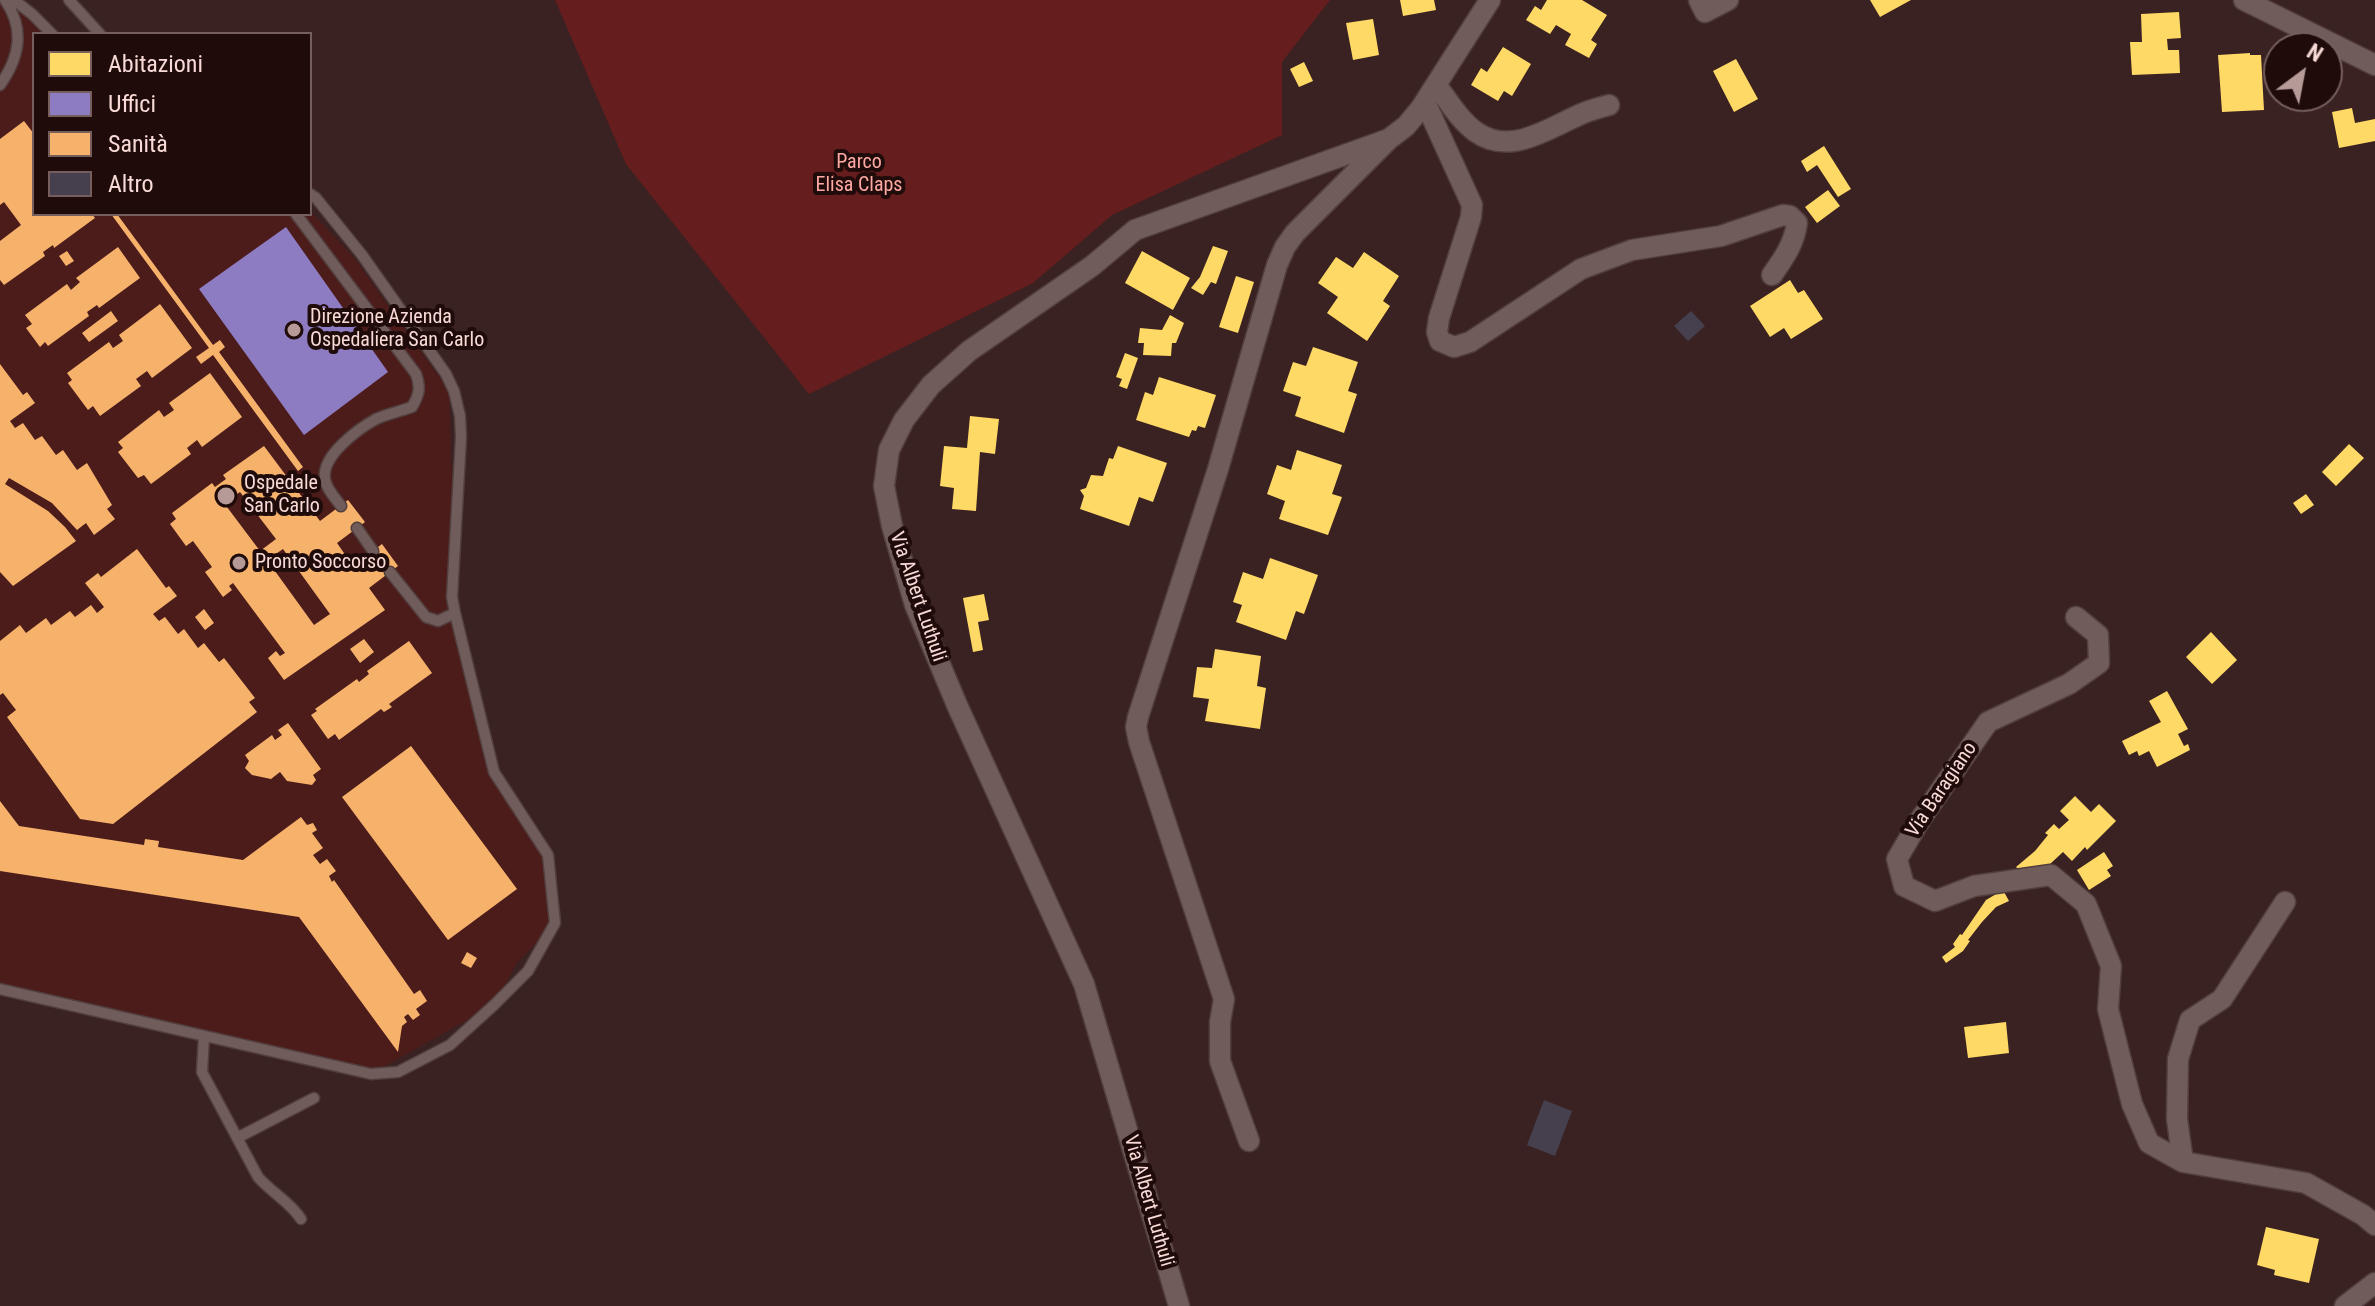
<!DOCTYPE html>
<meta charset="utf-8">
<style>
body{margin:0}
#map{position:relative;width:2375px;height:1306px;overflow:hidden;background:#3a2222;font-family:"Roboto Condensed",sans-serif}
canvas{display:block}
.legend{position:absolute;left:32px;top:32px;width:280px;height:184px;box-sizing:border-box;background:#1e0b0a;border:2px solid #755e5c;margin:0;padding:10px 14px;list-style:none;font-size:24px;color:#f8dad7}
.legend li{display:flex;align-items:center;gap:16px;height:40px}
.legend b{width:40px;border:2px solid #755e5c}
.north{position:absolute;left:2263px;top:32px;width:80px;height:80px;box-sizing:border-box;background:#1e0b0a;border:2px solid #755e5c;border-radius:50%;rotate:32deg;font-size:22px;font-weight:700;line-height:32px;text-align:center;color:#f8dad7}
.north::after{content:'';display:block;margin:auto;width:28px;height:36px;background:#b69a98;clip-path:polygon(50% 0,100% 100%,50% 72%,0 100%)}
</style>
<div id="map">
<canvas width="2375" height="1306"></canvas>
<ul class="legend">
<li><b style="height:22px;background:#ffd966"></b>Abitazioni</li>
<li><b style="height:22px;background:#8e7cc3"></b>Uffici</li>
<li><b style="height:22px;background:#f6b26b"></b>Sanità</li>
<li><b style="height:22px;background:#46404e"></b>Altro</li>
</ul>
<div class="north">N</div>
</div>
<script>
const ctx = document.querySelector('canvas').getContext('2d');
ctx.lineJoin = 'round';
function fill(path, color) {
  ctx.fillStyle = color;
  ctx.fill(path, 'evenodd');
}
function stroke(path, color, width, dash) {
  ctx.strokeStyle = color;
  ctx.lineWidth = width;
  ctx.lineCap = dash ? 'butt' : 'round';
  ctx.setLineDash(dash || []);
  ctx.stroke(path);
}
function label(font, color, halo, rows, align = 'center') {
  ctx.font = font + ' "Roboto Condensed",sans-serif';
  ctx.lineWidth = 8;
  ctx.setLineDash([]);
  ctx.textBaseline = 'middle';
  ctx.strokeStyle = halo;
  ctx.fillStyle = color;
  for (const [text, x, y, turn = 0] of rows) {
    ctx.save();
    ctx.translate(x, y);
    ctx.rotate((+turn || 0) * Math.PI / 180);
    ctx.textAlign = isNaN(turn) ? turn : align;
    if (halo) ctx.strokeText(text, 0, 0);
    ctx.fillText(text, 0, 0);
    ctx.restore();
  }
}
const built = new Path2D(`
 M0,0H13L51,34H34V214H310V211L352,255L449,391L456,602L493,771L548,855L555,923L517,963L494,1005L371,1074L0,984Z`);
const green = new Path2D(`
 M555,0H1330L1282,62V135L1112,215L1033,283L809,394L626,164Z`);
const homes = new Path2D(`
 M1400,0H1434L1436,10L1403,16Z
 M1547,0H1582L1607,15L1591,40L1597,44L1589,58L1565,45L1571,34L1556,25L1550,34L1526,20L1535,6L1541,10Z
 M1870,0H1911L1880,17Z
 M2179,12L2181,38L2167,39L2168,50H2179L2180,73L2132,75L2130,42H2142L2141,14Z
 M1373,19L1379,55L1353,60L1346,23Z
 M1503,47L1531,64L1512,96L1504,91L1498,101L1471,85L1481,68L1487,72Z
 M2250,53V55H2261L2264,110L2222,112L2218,55Z
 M1736,59L1758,99L1734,112L1713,71Z
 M1304,62L1313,81L1299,87L1290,69Z
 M2352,108L2355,123L2375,119V141L2339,148L2332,112Z
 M1824,146L1851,189L1838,197L1817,165L1807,172L1801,161Z
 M1828,190L1840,206L1817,223L1805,207Z
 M1213,246L1228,251L1216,284L1211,282L1203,295L1191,288L1200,277Z
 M1142,251L1190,278L1173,310L1125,283Z
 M1364,252L1399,276L1383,301L1390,306L1367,341L1327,313L1338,297L1318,283L1336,257L1353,268Z
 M1236,276L1254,282L1238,333L1219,327Z
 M1790,280L1798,293L1804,290L1823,319L1791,339L1784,328L1770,337L1750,306Z
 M1170,315L1184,323L1176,343H1172L1171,356L1143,355L1144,343H1138L1140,328L1162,330Z
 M1313,347L1358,362L1348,391L1357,394L1344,433L1295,416L1301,397L1283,391L1293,362L1306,366Z
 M1125,353L1138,358L1127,389L1119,386L1122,379L1116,377Z
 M1159,377L1216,395L1205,428L1198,426L1196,431L1192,430L1189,437L1136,420L1145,392L1153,395Z
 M970,416L999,419L995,454L980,452L976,511L952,509L954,488L940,486L944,446L967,448Z
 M2349,444L2364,458L2336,486L2322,472Z
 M1118,446L1167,463L1153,502L1139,497L1129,526L1080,509L1084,496L1080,490L1086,488L1091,475L1103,476L1109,458L1113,459Z
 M1297,450L1342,465L1332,494L1342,497L1328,535L1279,519L1285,501L1267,494L1277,465L1291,470Z
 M2306,494L2314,505L2301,514L2293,503Z
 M1270,558L1318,575L1304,614L1296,611L1286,640L1236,622L1242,605L1233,602L1243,572L1263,579Z
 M984,594L989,620L978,622L983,650L973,652L963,598Z
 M2211,632L2237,660L2212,684L2186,657Z
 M1215,649L1261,656L1257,686L1266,688L1260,729L1205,721L1209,699L1193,697L1197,667L1212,668Z
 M2167,691L2188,729L2178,734L2184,746L2188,744L2190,750L2157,767L2149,751L2139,756L2137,751L2129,755L2122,741L2161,722L2149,701Z
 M2075,796L2091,812L2099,804L2116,821L2087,850L2085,847L2072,861L2063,852L2049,865L2027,877L2016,867L2035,851L2048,835L2045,833L2054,824L2059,829L2069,820L2060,811Z
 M2104,852L2113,866L2107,870L2111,876L2089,890L2077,870Z
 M2003,890L2009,901L1996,907L1982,922L1968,940L1970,941L1963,951L1946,963L1942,957L1955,947L1953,944L1960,934L1962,935L1986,900Z
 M2006,1022L2009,1053L1968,1058L1964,1027Z
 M2266,1227L2319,1239L2309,1283L2274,1275L2275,1270L2257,1265Z`);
const offices = new Path2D(`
 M286,227L388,372L304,435L199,289Z`);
const health = new Path2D(`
 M24,121L34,134V214H92L95,218L54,248L53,245L43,252L45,256L4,285L0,280V241L21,225L4,202L0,205V139Z
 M111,214H117L213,345L220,340L225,347L219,352L303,467L298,471L213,355L201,364L196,357L209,348Z
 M118,247L140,278L99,308L97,305L87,312L89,316L48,346L45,342L40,347L26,328L32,324L25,315L67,284L71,290L80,282L76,278Z
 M67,251L74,261L66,266L59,256Z
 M160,304L192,348L152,378L147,371L136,379L141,386L100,416L93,406L88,410L68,383L72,380L67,373L109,342L113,348L123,341L119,335Z
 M111,311L118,321L89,342L82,333Z
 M0,364L23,395L27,392L35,403L10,421L15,428L23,423L35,440L42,436L56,455L63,450L77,470L87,463L112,505L107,509L115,519L94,535L86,523L77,530L52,503L9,478L5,484L48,511L65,527L76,541L13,586L0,572Z
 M210,373L242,417L202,447L197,440L187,448L191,454L151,484L144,475L138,478L118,452L123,448L118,442L159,410L164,417L174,410L169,403Z
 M264,446L320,521L348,500L365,522L337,543L353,566L382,544L398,566L369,588L385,610L284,680L268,658L276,651L280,656L285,653L233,583L229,586L232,590L223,597L205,572L212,567L193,541L186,546L170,524L176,519L172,513L212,483L215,487L226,479L223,475ZM240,492L276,539L260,551L224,503ZM283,549L330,614L314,625L267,560Z
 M137,549L166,588L169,586L177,596L153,614L159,621L165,617L178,634L184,629L198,648L204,643L219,662L224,658L255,698L249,702L257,712L113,824L80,819L7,717L16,710L3,693L0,695V641L20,625L26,633L46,618L51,625L70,611L75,617L91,605L97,613L104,607L85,583L98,573L101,577Z
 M204,609L214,623L205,630L195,617Z
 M364,639L374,652L360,663L350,649Z
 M409,641L432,673L389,704L392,707L384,712L381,709L339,740L335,734L328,739L311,715L317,711L315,709L357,679L359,682L369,674L367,671Z
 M288,723L321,769L313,775L316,780L312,785L287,781L280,772L271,779L252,775L245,768L249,761L245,755L272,735L275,740L282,735L278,730Z
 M411,746L517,889L448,940L342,797Z
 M0,801L19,826L144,845L145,839L159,841L158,847L243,860L301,817L307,825L313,823L317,830L312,833L323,848L313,855L320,864L327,859L336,871L329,876L332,882L334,880L414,994L420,990L427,1001L416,1009L420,1015L413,1020L408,1014L404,1017L407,1022L402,1026L398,1052L299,917L0,871Z
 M467,952L477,958L471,968L461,963Z`);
const building = new Path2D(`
 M1691,311L1705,326L1688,341L1674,326Z
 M1544,1100L1572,1111L1555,1156L1527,1145Z`);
const lane = new Path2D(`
 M14,0L32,14L52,34
 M69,0L100,34
 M0,85C20,57 25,29 5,0
 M296,214L416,374C421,388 419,395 412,407C401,411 387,414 376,419C358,429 321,456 325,479C326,488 335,498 341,506
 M357,528L373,551
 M390,572L426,617L438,621L455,613
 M0,989L371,1074L398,1072L450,1045L494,1005L528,971L555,923L548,855L494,772L455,613L452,597L461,437L460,416L454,391L446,374L362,255L316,198L310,194
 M204,1036L202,1072L258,1177C272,1193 290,1202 301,1219
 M237,1138L314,1098`);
const street = new Path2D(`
 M1699,0L1705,12L1728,0
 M2244,0L2375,65
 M1436,85C1448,100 1459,120 1476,132C1510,156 1547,129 1579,115C1589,110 1599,108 1609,105
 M1425,102L1472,205L1471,217L1439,318L1437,332L1440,341L1454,347L1470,342L1581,269L1632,250L1721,236L1783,215L1790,216L1797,223C1794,244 1784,258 1772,275
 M2076,617L2098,635L2099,663L2069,684L1988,722L1920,820L1897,859L1904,886L1935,901L1974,886L2051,875L2086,904L2111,966L2108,1009L2132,1104L2149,1143L2183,1162L2306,1183L2363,1215L2375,1225
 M1249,1141L1220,1061V1022L1224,999L1139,742L1136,727L1138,717L1218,469L1277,265L1285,247L1295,233L1389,139L1406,126L1421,108L1490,0
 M2183,1162L2177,1119L2178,1059L2190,1020L2222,999L2285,902
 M1179,1306L1084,984L957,705L915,605L892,526L884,486L889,450L904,420L931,385L969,351L1092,266L1135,230L1389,139
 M2345,1306L2375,1283`);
const markers = [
 [294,330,8,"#b69a98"],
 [226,496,10,"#b69a98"],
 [239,563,8,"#b69a98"]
];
const parkNames = [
 ["Parco",859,163],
 ["Elisa Claps",859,186]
];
const poiNames = [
 ["Direzione Azienda",310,318],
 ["Ospedaliera San Carlo",310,341],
 ["Ospedale",244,484],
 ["San Carlo",244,507],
 ["Pronto Soccorso",255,563]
];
const streetNames = [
 ["Via Albert Luthuli",917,597,71],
 ["Via Baragiano",1942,790,-56],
 ["Via Albert Luthuli",1148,1201,74]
];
fill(built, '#4c1c1b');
fill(green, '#661d1e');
fill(homes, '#ffd966');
fill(offices, '#8e7cc3');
fill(health, '#f6b26b');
fill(building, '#46404e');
stroke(lane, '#523e3d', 13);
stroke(street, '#523e3d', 23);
stroke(lane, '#705d5b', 10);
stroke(street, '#705d5b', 20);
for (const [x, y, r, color] of markers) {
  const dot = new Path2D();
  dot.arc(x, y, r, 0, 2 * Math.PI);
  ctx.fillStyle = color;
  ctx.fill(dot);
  stroke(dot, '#1e0b0a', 3);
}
label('20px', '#ffa9a2', '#1e0b0a', parkNames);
label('20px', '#f8dad7', '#1e0b0a', poiNames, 'left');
label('20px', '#f8dad7', '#1e0b0a', streetNames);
</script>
